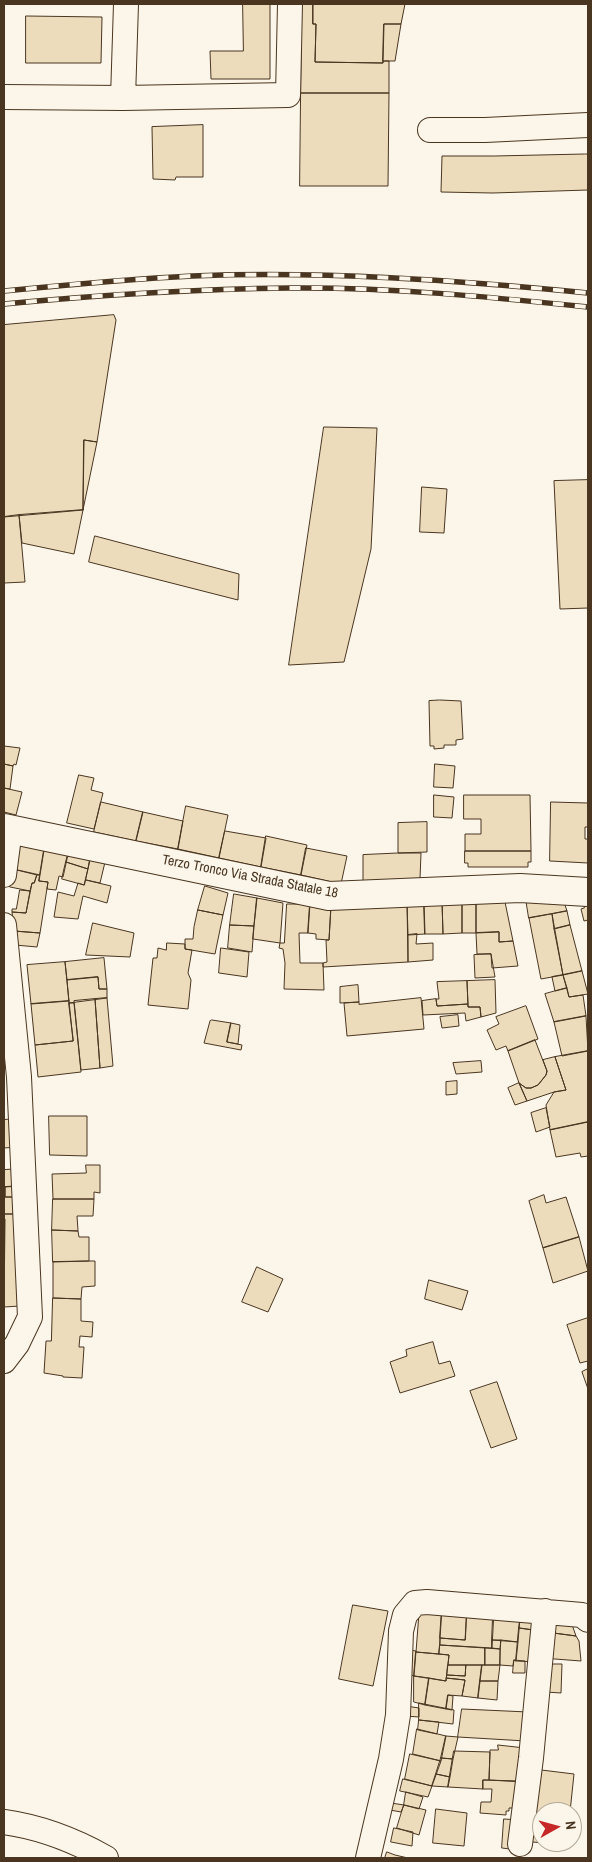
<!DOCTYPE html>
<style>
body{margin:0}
#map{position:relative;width:592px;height:1862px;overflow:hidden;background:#fbf6e9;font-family:"Archivo Narrow",sans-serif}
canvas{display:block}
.frame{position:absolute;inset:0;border:5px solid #4a3520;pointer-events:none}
.north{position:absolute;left:532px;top:1802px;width:50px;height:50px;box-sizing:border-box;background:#fbf6e9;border:1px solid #b4a999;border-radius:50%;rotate:83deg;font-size:14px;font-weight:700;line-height:20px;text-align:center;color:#4a3520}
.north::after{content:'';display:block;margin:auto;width:18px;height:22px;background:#c62828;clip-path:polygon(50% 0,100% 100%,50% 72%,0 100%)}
</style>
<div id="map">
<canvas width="592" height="1862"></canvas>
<div class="frame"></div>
<div class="north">N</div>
</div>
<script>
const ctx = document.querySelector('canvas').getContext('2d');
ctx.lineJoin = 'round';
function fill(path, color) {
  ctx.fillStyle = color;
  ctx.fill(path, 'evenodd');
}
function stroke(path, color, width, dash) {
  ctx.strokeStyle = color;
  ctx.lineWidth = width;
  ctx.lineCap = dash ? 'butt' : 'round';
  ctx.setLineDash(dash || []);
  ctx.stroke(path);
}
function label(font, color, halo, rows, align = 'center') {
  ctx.font = font + ' "Archivo Narrow",sans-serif';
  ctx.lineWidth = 4;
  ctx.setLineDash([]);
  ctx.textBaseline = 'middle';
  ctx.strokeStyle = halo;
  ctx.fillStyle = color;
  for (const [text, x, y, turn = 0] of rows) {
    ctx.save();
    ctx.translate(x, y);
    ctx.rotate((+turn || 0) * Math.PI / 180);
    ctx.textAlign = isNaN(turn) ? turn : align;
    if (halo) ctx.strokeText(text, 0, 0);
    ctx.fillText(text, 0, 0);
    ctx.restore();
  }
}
const building = new Path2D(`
 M243,4H270V79H211L210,51H243Z
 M302,4H313V24H316L315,62L383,63V61H389V93H301Z
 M313,4H405L401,24H384L383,63L315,62L316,24H313Z
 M26,16L102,17L101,63H26Z
 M384,24H401L395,61H383Z
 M301,93H389L388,186H300Z
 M203,125V177H176L175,180L153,179L152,127Z
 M585,154H588V190L493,193L441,192L442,156H494Z
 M114,315L116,320L97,442L84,440L83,510L4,517V325Z
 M324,427L377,428L371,549L344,662L289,665Z
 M84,440L97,442L83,510Z
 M588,480V608L560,609L554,481Z
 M422,487L447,489L444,533L420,532Z
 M83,510L74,554L22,543L19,515Z
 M19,515L25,582L4,583V517Z
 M95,536L239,574L238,600L89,562Z
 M440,700L461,701L463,739L456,740V745H444V748L434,749V746H430L429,701Z
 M4,746L20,748L16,765L14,764L13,766L4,764Z
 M4,764L13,766L10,789L4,788Z
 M435,764L455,766L453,788L434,787Z
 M79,775L94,778L91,790L103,793L94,829L67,823Z
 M4,788L22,792L16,815L4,812Z
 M434,795L454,797L452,818L434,817Z
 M464,795H530L531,851H465V834H481V819H464Z
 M101,802L143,812L136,841L94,832Z
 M551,802L588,803V827H585V839H588V863L550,861Z
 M186,806L228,815L219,858L178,849Z
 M143,812L183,821L178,849L136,841Z
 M427,822V852L398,853V823Z
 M225,831L266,838L261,867L219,858Z
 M266,836L307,845L301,875L261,867Z
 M16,837L45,844L40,875L13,869Z
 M45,844L69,850L63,877L59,876L56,890L47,889L48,882L39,881Z
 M306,848L347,856L341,884L301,875Z
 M69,850L91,855L88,869L66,862Z
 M465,851H531V862H528V867H468V863H465Z
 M398,853H421L420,879L363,883V855Z
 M91,855L106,858L100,883L86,880Z
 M66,862L88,869L84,885L62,879Z
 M13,869L37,875L34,883H32L30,891L10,887Z
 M37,875H40L39,881L48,882L40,933L14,931L12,912L26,913L32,883H34Z
 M86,880L111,886L107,903L83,896L78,919L54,917L58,892L74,896L78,883L84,885Z
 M205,886L228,893L223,915L198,910Z
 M20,890L30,891L26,913L12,912V909H16Z
 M234,894L257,898L254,926L230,925Z
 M504,897L513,941L499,942V932L476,933V899Z
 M257,898L283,903L280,943L253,939Z
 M476,899V933H462V900Z
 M526,899L564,902L567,911L529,918Z
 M462,900V933L443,934L442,901Z
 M424,901H442L443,934H425Z
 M424,901L425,934L408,935L407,902Z
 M407,902L408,962L323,967V963L327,962L326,940H329L331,907Z
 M287,904H310L308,933H299L300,963H323L324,990L284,989L285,963L283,949L279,948L280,943H284Z
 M310,904H331L329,940L316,939V934L308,933Z
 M584,904L588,905V920L584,921L581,909L584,908Z
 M198,910L223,915L215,954L185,949V939H193L194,927Z
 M567,911L570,925L554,929L552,914Z
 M552,914L563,975L541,979L529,918Z
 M93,923L134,933L130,957L86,955Z
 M230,925L254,926L252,952L228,948Z
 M570,925L582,971L563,975L554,929Z
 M14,931L40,933L37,947L15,945Z
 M499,932V942L513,941L518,966L492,968L491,954H477L476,933Z
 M417,934L416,944L433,943V960L408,962V935Z
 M167,943L185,944V949L192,950L188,973L191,980L188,1009L148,1005L153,958H157L158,948L166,950Z
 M221,948L249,952L247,977L219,973Z
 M491,954L495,977L475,978L474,955Z
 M104,958L107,989H99L98,977L67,980L65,962Z
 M65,962L69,1001L31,1004L27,965Z
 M582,971L588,994L569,997L563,975Z
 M563,975L567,988L555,991L552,977Z
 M98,977L99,989H107V998L69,1003L67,980Z
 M495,980L496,1013L481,1017L480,1007H468L467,981Z
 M467,981L468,1004L437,1006L436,999H439L437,982Z
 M358,985L359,1002L340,1003V987Z
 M567,988L569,997L583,995L586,1016L554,1022L545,994Z
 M107,998L113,1066L100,1068L95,999Z
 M421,998L424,1029L347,1036L344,1003L359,1002V1004Z
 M95,999L100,1068L81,1070L74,1001Z
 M436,999L437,1006L468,1004V1007H480L481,1017L466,1021L465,1013L423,1015L422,1001Z
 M69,1001L73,1041L35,1045L31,1004Z
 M69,1003H74L81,1072L38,1077L35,1045L73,1041Z
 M526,1006L538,1039L508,1051L506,1046L496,1050L487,1030L499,1024L496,1017Z
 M458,1015L459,1026L442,1028L440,1017Z
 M586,1016L588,1051L562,1056L554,1022Z
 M212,1020L231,1023L227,1042L242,1045L241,1050L204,1043L210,1021Z
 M231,1023L240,1025L238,1044L227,1042Z
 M535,1040L547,1071L546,1075L538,1085L531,1088H526L519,1083L508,1051Z
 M588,1051V1122L550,1130L546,1105L554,1092L566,1090L555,1057Z
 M555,1057L566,1090L554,1092L527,1101L519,1083L526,1088H531L538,1085L546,1075L547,1071L543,1060Z
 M481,1061L482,1072L456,1074L453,1063Z
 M457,1081V1094L446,1095V1082Z
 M519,1083L527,1101L515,1105L508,1088Z
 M546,1108L550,1127L536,1132L531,1113Z
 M49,1116H87V1156L50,1155Z
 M15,1119L17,1147L4,1148V1120Z
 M588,1122V1156L581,1157L580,1153L556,1157L550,1130Z
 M86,1165H100V1193L94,1192V1199H53L52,1174L86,1173Z
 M20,1169V1186L5,1187V1197H4V1170Z
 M20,1186V1197H5V1187Z
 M544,1195L546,1203L566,1197L579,1237L543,1248L529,1201Z
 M4,1197H20V1214H4Z
 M53,1199H94L93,1216H77L78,1231L52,1230Z
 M4,1214H22L20,1306L4,1307L5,1219H4Z
 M52,1230L78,1231L79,1237H89V1261L53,1262Z
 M579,1237L588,1271L553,1283L543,1248Z
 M89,1261H95V1286L82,1287L81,1299L53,1298V1262Z
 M257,1267L283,1279L268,1312L242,1302Z
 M429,1280L468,1291L462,1310L425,1299Z
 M53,1298L81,1299V1321L93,1322L92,1337L80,1336L79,1347H84L82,1378L63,1377V1376L44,1373L46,1341H51Z
 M588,1318V1361L580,1363L567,1325Z
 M433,1342L439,1364L450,1361L455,1376L400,1393L390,1362L407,1356L406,1350Z
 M588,1369V1389L582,1372Z
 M497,1382L517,1439L491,1448L470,1391Z
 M353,1605L388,1611L373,1686L339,1679Z
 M442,1608L467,1609L465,1640L440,1638Z
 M442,1608L439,1654L416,1652L419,1613Z
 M467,1609L494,1610L492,1648L440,1645V1638L465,1640Z
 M521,1612L541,1631L519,1628Z
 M493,1617L520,1618L518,1642L492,1640Z
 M548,1617L570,1619L576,1636L546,1632Z
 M519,1628L541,1631L538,1662L516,1661Z
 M546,1632L576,1636L579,1641L581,1661L542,1658Z
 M492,1640H501L500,1649L492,1648Z
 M501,1640L518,1642L516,1661L514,1660L513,1666L500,1665Z
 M440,1645L485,1648V1665H448L449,1655L439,1654Z
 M485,1648L500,1649V1665H485Z
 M403,1649L416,1651L414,1676L407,1674Z
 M416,1652L449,1655L446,1681L414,1676Z
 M514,1660L525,1661V1673H513Z
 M546,1664H562L561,1693L546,1692Z
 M448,1665H466L465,1676L447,1675Z
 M466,1665H482L478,1698L462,1696L465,1680L446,1678L447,1675L465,1676Z
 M482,1665H500L498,1681H480Z
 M414,1676L429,1678L425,1705L414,1702Z
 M429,1678L446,1681V1678L465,1680L462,1696L448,1695L446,1709L425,1705Z
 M480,1681H498L497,1700L478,1698Z
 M448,1695L453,1696L452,1710L446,1709Z
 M419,1703L454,1710L453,1724L419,1720Z
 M406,1706L419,1708V1717L405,1716Z
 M462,1709L528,1712L526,1741L458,1737Z
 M419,1720L439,1722L437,1734L418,1730Z
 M417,1729L446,1736L441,1761L413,1754Z
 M446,1736L458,1737L453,1759L441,1758Z
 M498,1745L525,1748L523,1782L489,1780L490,1750H498Z
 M454,1751L490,1752L489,1780H483V1789L448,1787Z
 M410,1754L441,1761L432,1786L405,1779Z
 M441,1758L453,1759L450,1777L436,1774Z
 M533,1769L574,1774L570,1812H542V1842H567V1846L525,1841Z
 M436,1774L450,1777L448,1787L432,1786Z
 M403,1779L432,1786L428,1797L400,1791Z
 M483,1780L520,1781L517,1808H509V1811H506V1815L480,1813L481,1802H491L492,1789H483Z
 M406,1792L423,1797L419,1809L404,1805Z
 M391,1803L404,1805L401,1812L390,1810Z
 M404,1805L426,1810L419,1835L397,1828Z
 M436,1809L467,1813L464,1846L433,1843Z
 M504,1819L520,1820L517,1850L502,1848Z
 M394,1828L413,1832L412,1846L391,1842Z
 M387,1852L395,1855L408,1858H385Z`);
const minor = new Path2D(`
 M4,97L123,98L288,95L290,4
 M123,98L126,4
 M430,130H485L588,125
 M4,875L10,829
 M4,925L19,1077L30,1317L17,1344L4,1361
 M4,1822C40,1827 74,1840 106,1858
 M520,1844L531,1758L545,1611
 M368,1858L391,1759L398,1715L401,1631L405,1615L415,1603L427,1602L582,1615L588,1620`);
const major = new Path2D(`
 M4,828L329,896L520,888L588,892`);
const rail = new Path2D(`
 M4,291C66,285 129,279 192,276C324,271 457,280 588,293
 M4,304C99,295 195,289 290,288C390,287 489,297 588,307`);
const streetNames = [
 ["Terzo Tronco Via Strada Statale 18",250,877,11]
];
fill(building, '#ecdcbc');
stroke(building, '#4a3520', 1);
stroke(minor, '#4a3520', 26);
stroke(major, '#4a3520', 30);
stroke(minor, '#fbf6e9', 24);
stroke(major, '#fbf6e9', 28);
stroke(rail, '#4a3520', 5.5);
stroke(rail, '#fbf6e9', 4, [11]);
label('14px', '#4a3520', '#fbf6e9', streetNames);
</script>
